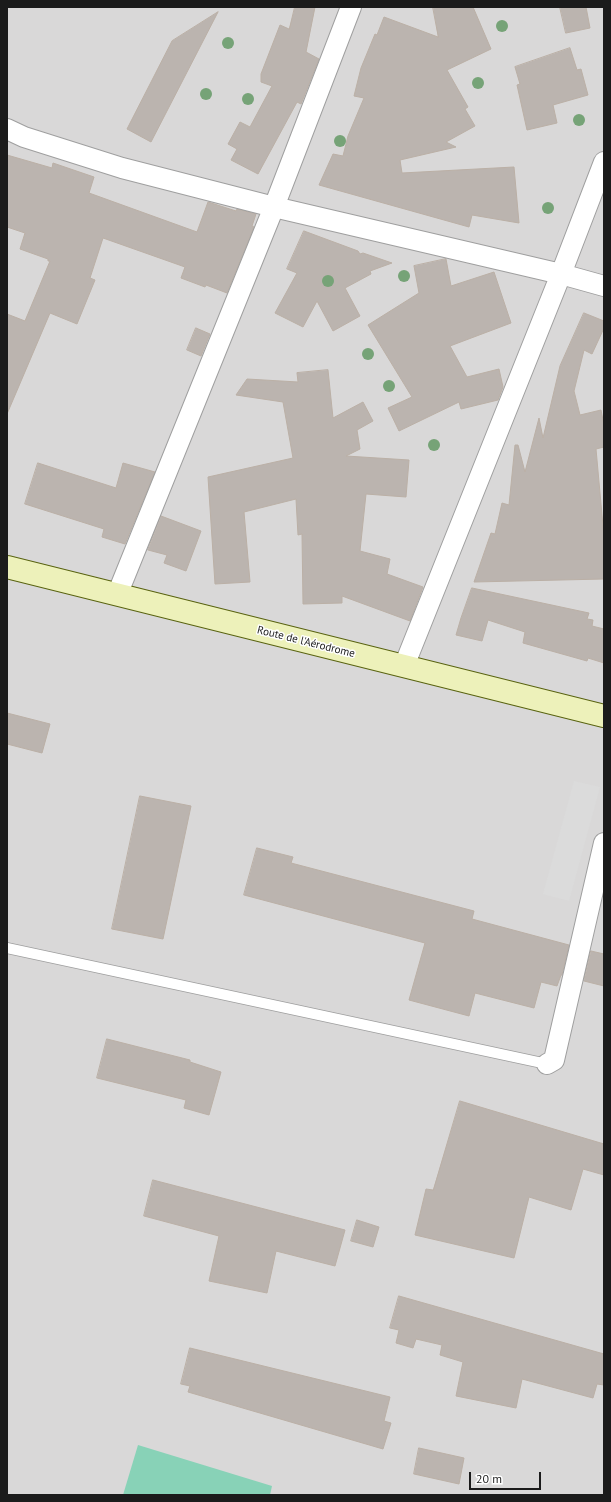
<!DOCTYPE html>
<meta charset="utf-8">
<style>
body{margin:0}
#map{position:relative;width:611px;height:1502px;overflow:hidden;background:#ebe8e2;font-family:"PT Sans",sans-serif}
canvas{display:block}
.frame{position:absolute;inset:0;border:8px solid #1b1b1b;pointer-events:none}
.scale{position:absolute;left:469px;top:1472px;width:72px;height:18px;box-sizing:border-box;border:2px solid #1b1b1b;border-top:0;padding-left:5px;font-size:12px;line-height:14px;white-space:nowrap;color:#1b1b1b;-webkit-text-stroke:3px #fff;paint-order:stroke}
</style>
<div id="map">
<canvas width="611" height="1502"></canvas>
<div class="frame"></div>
<div class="scale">20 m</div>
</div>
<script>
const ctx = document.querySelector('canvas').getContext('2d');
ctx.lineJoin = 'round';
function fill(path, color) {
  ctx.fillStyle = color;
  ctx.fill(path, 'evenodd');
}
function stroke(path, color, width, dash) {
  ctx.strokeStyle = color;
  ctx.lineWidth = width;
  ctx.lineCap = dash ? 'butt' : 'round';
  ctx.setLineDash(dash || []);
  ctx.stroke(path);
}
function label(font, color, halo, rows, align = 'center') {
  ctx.font = font + ' "PT Sans",sans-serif';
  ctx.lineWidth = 3;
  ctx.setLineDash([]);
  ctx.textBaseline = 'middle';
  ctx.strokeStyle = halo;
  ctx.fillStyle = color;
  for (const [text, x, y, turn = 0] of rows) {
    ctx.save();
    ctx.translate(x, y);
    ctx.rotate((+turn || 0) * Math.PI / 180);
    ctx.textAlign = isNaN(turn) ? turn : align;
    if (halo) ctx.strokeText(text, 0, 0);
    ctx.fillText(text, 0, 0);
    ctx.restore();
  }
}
const residential = new Path2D(`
 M7,7H604V1495H7Z`);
const pitch = new Path2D(`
 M138,1445L272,1486L270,1495H123Z`);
const parking = new Path2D(`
 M574,781L600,787L569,901L543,894Z`);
const building = new Path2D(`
 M295,7H315L306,52L319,59L301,104L297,102L258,174L231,160L237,149L228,144L240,122L250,127L272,86L261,82V74L280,25L289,29Z
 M433,7H473L491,49L447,70L468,107L465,109L475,126L446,142L456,147L400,160L402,173L514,167L519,223L472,215L469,227L319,185L333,154L343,156L348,136L364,98L354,96L361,68L375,34L377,35L384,17L438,37Z
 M560,7H586L590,28L566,33Z
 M218,12L151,142L127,129L172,41Z
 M570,48L577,70L581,69L588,95L553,105L557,123L527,130L517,85L520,84L515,67Z
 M7,155L52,168L53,163L94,177L89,193L197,232L208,202L236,211L237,209L256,214L252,226L254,227L227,293L206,285L205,287L181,278L185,267L103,238L90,278L95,280L77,324L50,313L7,414V314L25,321L50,261H48V259L20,249L25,233L7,227Z
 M304,231L358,251L360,254L363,253L392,263L370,271L371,274L345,288L360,316L333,331L317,301L303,327L275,313L297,273L287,269Z
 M446,259L451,286L494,272L511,323L450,346L467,377L499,369L503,387L498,400L461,409L459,402L399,431L388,408L412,397L368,325L419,293L414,266Z
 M584,313L604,321V328L592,354L584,350L574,391L580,415L601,410L604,425V447L596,449L604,537V579L474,582L491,533L495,534L502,503L509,505L515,445H518L525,472L539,418L543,438L560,366Z
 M196,328L210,334L201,356L187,350Z
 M328,370L333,418L363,402L373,421L357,430L360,449L346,456L409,460L406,497L366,494L360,551L390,559L387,574L423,587L410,621L342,596V603L303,604L302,534L298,535L296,499L244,512L250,582L215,584L208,477L293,458L283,402L236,395L247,379L298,382L297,373Z
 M38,463L116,488L123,463L155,472L125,544L102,537L104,529L25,504Z
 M161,516L201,531L186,571L164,563L167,555L148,550Z
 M472,588L589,613L587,619L593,620L592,626L604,629V663L588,658L587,661L523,643L525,632L488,620L482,641L456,635L461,618Z
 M7,713L50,724L42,753L7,744Z
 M140,796L191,806L163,939L112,929Z
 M257,848L293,857L291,863L474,911L472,919L569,945L562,975H561L557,986L541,982L534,1008L475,993L469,1016L409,1000L425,943L244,895Z
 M591,951L604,954V986L584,981Z
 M107,1039L190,1060V1062L221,1072L209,1115L184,1108L186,1100L97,1078Z
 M460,1101L604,1144V1175L583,1169L571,1210L529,1197L514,1258L415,1235L426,1189L433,1190Z
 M153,1180L345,1230L335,1266L276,1251L267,1293L209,1281L219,1236L144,1216Z
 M357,1220L379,1227L373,1247L351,1241Z
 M399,1296L604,1354V1385L597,1384L593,1398L522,1379L516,1408L456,1396L463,1362L440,1355L442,1345L416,1339L413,1348L396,1343L399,1330L390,1328Z
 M190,1348L390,1397L384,1421L391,1423L383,1449L188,1392L190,1386L181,1384Z
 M419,1448L464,1458L459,1484L414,1474Z`);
const lane = new Path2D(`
 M7,948L547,1064`);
const street = new Path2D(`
 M7,129L24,137L122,168L274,207L561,274L604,286
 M117,595L274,207L351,7
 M404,666L561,274L604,162
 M547,1064L554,1060L604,843`);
const secondary = new Path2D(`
 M7,567L604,716`);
const trees = [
 [502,26],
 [228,43],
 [478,83],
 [206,94],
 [248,99],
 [579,120],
 [340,141],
 [548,208],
 [404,276],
 [328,281],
 [368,354],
 [389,386],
 [434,445]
];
const streetNames = [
 ["Route de l'Aérodrome",306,642,14]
];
fill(residential, '#d9d8d8');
fill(pitch, '#88d2b7');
fill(parking, '#dbdbdb');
fill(building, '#bbb4af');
stroke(building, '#bbb0a6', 1);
stroke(lane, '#9f9f9f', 12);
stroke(street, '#9f9f9f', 22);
stroke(secondary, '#596311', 24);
stroke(lane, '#fff', 10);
stroke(street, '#fff', 20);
stroke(secondary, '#edf1ba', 22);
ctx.fillStyle = '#76a377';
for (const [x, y] of trees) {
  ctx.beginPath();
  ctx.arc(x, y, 6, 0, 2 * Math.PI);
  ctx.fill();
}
label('11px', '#1b1b1b', '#fff', streetNames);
</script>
